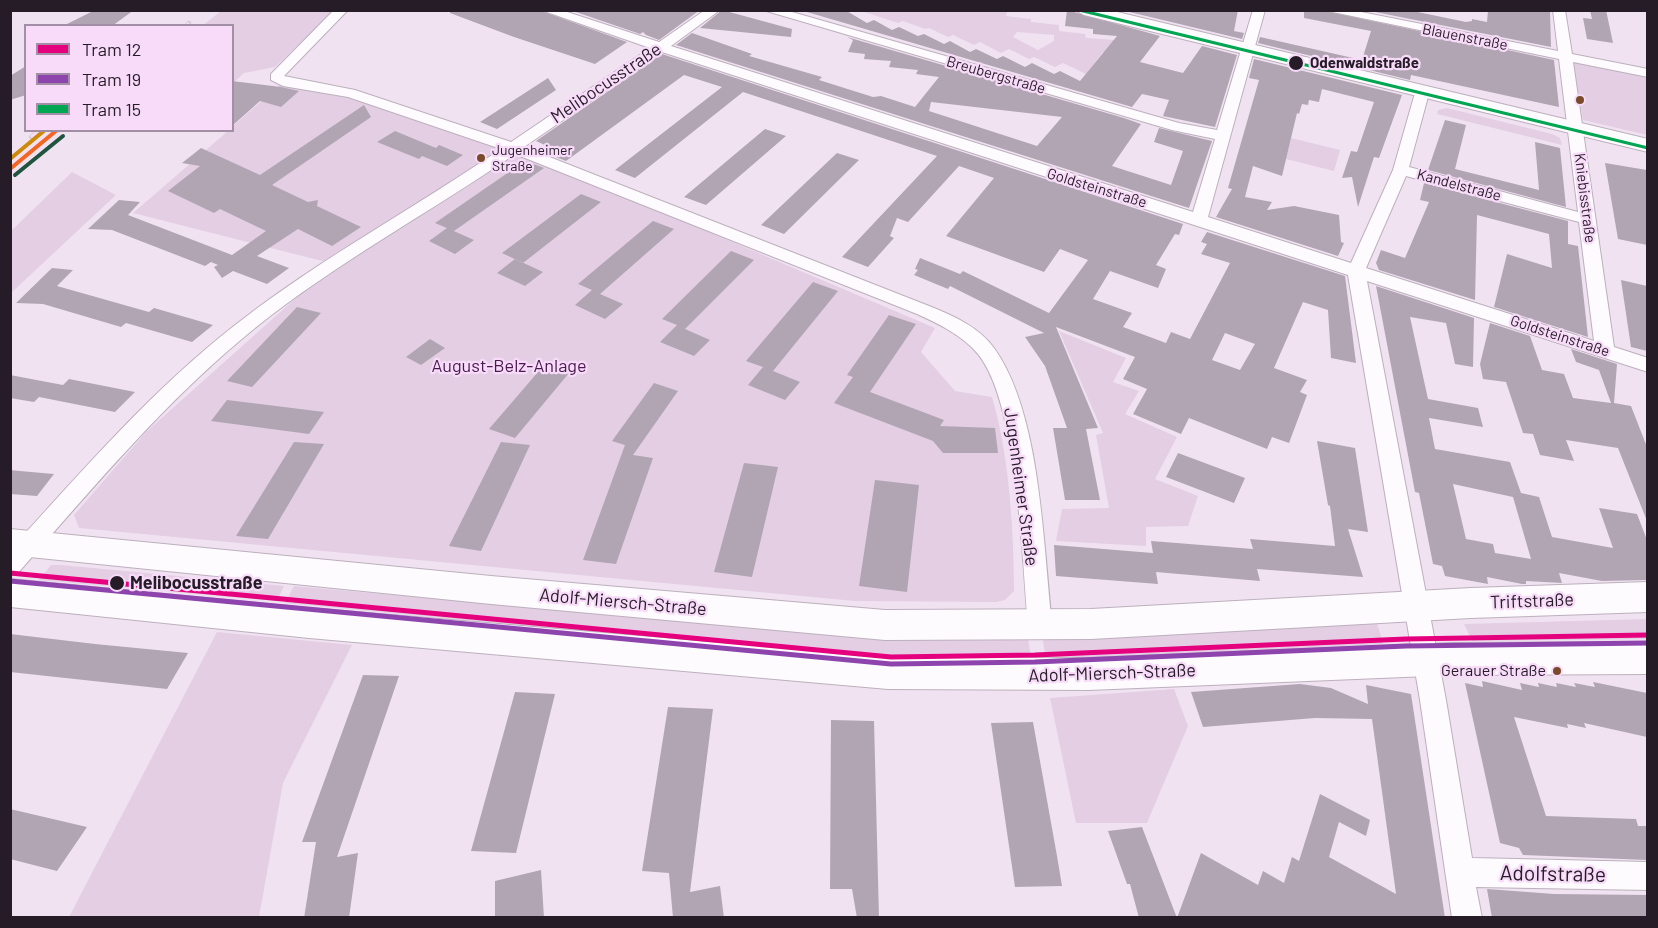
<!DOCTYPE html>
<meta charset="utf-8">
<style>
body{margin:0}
#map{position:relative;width:1658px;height:928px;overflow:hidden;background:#f1e2f2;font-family:Barlow,sans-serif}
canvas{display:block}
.frame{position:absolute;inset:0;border:12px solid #261c27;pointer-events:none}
.legend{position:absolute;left:24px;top:24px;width:210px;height:108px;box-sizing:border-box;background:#f7dbf9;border:2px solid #a38fa5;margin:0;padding:8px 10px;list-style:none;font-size:18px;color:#261c27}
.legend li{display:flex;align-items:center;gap:12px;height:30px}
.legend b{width:30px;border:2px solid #a38fa5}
</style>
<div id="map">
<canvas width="1658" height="928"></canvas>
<div class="frame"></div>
<ul class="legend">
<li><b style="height:8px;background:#e5007d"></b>Tram 12</li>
<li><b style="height:8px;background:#8e44ad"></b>Tram 19</li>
<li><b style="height:8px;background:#00a651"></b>Tram 15</li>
</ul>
</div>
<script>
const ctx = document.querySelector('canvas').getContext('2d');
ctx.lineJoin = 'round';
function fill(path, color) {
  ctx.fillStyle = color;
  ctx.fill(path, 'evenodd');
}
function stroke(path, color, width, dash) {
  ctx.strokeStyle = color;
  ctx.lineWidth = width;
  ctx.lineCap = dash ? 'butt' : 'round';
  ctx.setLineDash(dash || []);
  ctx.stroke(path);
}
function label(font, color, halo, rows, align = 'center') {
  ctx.font = font + ' Barlow,sans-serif';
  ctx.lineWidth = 4.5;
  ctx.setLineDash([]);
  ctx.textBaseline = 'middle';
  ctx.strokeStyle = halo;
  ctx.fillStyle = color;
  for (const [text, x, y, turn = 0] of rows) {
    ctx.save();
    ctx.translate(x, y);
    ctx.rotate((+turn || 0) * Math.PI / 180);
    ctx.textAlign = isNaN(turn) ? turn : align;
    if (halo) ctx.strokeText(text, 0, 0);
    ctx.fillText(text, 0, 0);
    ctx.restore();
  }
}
const green = new Path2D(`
 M995,10L1007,12L1006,16L1031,19V22L1059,25V31L1085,34L1086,38L1115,40L1109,54L1103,52L1086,74L1063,63L1055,67L1034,57L1029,59L1009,49L1001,53L980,42L974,45L953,35L948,37L929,28L925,29L903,21L898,23L861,11ZM1017,32L1054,35V41L1038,50L1013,37Z
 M221,11H334L275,67L244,73L233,83L232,26H202Z
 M1573,61L1647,75V135L1583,120Z
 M283,82L393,105L511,148L935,328L921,352L955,391L992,397C1009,454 1014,531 1014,591L1005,600L996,602L855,601L79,528L74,515L146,432L334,264L133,213L228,131L232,130L233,126Z
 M1447,108L1552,134L1560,138L1562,145L1437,114L1438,110Z
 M1291,138L1340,150L1334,171L1286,159Z
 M72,172L116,195L11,293V231Z
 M1059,331L1126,358L1113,382L1139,391L1125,414L1177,437L1155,479L1198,496L1188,526L1146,527V546L1056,541L1062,509L1109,508L1096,435L1103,433Z
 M51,565H61L284,586L277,601L39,580Z
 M294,586L893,640L1028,639L1032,663L880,659L285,603Z
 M1376,619L1383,644L1046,661L1042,635Z
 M1647,619V639L1472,641L1464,624Z
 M217,632L352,645L283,783L259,917H69Z
 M1174,689L1188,726L1147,823H1076L1050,698Z`);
const building = new Path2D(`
 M95,10H134L112,26H63Z
 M450,10H539L627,42L595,64L514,37L450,13Z
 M570,10H700L659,40L646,35L643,32L640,34Z
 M722,10L792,29L791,37L700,28Z
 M800,10H845L867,23L874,20L892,30L899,27L918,36L924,34L944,44L950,41L970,52L976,49L997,59L1003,56L1025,67L1032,63L1054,74L1060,71L1080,81L1117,36L1093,34V29L1065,26L1067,10L1160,36L1140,62L1183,73L1202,46L1237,55L1215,127L1163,116L1169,100L1142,94L1132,107Z
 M1121,10H1238L1234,31L1244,33L1242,39Z
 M1304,10H1321L1554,60L1559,107L1411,75L1410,80L1258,43L1260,37L1362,60L1371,31L1304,18Z
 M1365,10H1408L1466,22L1472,21V19L1487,22L1488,10H1550L1551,47Z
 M1590,10H1606L1613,43L1587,39L1583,18L1592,19Z
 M692,33L752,54L749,56L822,77L819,80L873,97L881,96L915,107L939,77L916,74L918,70L889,67L891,61L864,59L865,54L848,52L853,40L847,37L1124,118L1141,124L1112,166L1171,185L1183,151L1154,142L1159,128L1212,141L1189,208L676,45ZM931,102L1062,117L1037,146L929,111Z
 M662,54L1183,224L1179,235L1175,234L1156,265L1166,269L1158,288L1110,271L1093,299L1132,313L1123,327L1166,343L1171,332L1190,339L1230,263L1201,254L1207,244L1201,242L1207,232L1345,276L1356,363L1331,358L1328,310L1303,302L1274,368L1307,380L1300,392L1307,395L1289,443L1272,437L1267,449L1189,418L1181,434L1133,414L1147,389L1123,379L1135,357L1056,327L1098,428L1086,429L1100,500H1065L1053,428H1067L1045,366L1025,337L1044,333L950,286L948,289L914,275L918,270L915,269L920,258L960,274L963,271L1049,313L1088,260L1060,249L1044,272L946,236L994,178L959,166L908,222L897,218L890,236L894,238L868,267L842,257L937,156L743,92L635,178L615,170L722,87L684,75L566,161L540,151L547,146L536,141ZM1225,333L1255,344L1240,370L1212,360Z
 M1254,59L1402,95L1379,158L1374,157L1358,207L1352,177L1342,178L1351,151L1357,152L1374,102L1322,89L1319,102L1309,100L1308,105L1302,104L1299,114L1297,113L1282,176L1253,166L1245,197L1272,202L1267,210L1294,206L1339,215L1341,242L1344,243L1338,256L1216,217L1232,189L1228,188L1259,80L1249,78Z
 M26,66V95L10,100V76Z
 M548,78L556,90L497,129L480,122Z
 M232,81L281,87L299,91L281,107L260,101L232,126Z
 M364,105L371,117L272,185L308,202L318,200L317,206L361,227L332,246L298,229L257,256L289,268L267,284L233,271L222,278L214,267L218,265L211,262L205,266L112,230L88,229L119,200L140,202L128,215L232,255L266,231L220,209L214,213L168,191L200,166L182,163L201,148L260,175Z
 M1445,120L1466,125L1455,169L1539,190L1535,142L1560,148L1566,207L1428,170Z
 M765,129L786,136L706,205L684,197Z
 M395,131L436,148L439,145L463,155L447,166L422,156L419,159L377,142Z
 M837,153L859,160L784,234L761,225Z
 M525,161L544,168L454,231L435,223Z
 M1605,163L1647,170V245L1618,239Z
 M1424,183L1568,221V244L1578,246L1588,337L1494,307L1507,254L1552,268L1549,234L1477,215L1475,300L1379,270L1376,263L1381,250L1405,258L1429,202L1420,200Z
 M581,194L601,202L523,263L502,253Z
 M653,221L674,229L600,294L623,304L605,319L575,305L592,290L578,284Z
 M447,228L474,240L455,254L429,241Z
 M731,251L754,260L685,329L710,340L694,356L660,342L677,325L662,319Z
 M515,259L543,272L525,286L497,273Z
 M52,268L73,270L57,286L149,312L154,308L213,325L192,342L126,323L121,327L43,304L16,303Z
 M1621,280L1647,286V351L1631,347Z
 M813,282L838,291L773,371L800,382L785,400L748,385L763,367L746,361Z
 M1376,286L1474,318L1473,367L1455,364L1446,323L1410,317L1428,399L1478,408L1483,427L1429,418L1435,449L1510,462L1521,493L1539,497L1552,537L1613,548L1599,508L1637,514L1647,540V580L1602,581L1559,573L1562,583L1526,581V584H1522L1487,577L1488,584L1445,576L1442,566L1433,564L1419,493L1415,492ZM1453,484L1513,497L1531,559L1495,553L1493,544L1466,539Z
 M297,307L321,313L252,387L227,381Z
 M889,315L916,324L870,392L944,420L940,426L995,428L998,453H943L933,441L834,403L853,377L847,375Z
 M1490,323L1530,336L1542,370L1564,374L1573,398L1611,403L1599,370L1576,362L1571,349L1617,364L1614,403L1631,406L1647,447V521L1618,448L1566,440L1574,461L1540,455L1533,434L1523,433L1506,382L1483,379L1480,364Z
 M430,339L445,348L421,365L406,357Z
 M544,365L569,373L515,438L489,429Z
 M10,375L63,385L69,379L135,392L115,412L39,397L34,402L10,398Z
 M654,383L678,391L633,455L653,458L616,564L583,560L625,445L612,441Z
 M227,400L276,406L324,412L309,434L211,421Z
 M1317,441L1355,448L1368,532L1348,529L1363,577L1257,569L1260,581L1156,572L1158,584L1056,576L1054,545L1153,553L1151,541L1253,549L1250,539L1335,546L1330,506L1328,505Z
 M294,442L324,444L268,539L236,536Z
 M501,442L530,445L481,551L449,546Z
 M1178,453L1245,478L1234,503L1166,477Z
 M744,463L778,467L752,577L714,572Z
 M10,470L20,471L54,474L37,496L10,494Z
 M875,480L919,485L907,592L859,586Z
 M10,634L95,644L188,653L167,689L10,672Z
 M363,675L399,676L337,857L358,853L349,918H304L316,842H302Z
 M1482,681L1522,690L1520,683L1539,687L1538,683L1557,687L1556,683L1576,687L1574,683L1595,687L1593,682L1647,693V737L1584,723L1586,728L1567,724L1568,728L1514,717L1546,816L1636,819L1638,826H1647V860L1523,855L1519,848L1500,843L1465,683L1483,687Z
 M1300,684L1331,688L1368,704L1366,685L1411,694L1445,918H1177L1201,853L1258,885L1263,871L1284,883L1292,857L1299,861L1320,794L1370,820L1366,836L1339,822L1329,857L1396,894L1372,719L1315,718L1203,727L1191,692Z
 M515,692L555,694L516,853L471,851Z
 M668,707L713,709L690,892L720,886L724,918H673L669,873L642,871Z
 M831,720L874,721L879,918H857L852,889H830Z
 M1033,722L1057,856L1062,886L1015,887L991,723Z
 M10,809L40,816L87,827L57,871L10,859Z
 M1142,827L1177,918H1139L1130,884H1127L1108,831Z
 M541,870L544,918H495V881Z
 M1487,889L1554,894L1647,895V918H1492Z`);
const street = new Path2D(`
 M334,10H348L284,76L355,90L511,142L650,48L541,10H561L659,42L705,10H720L671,46L1193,212L1215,139L1172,130L763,10H785L1179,123L1217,130L1253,10H1265L1208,217L1351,263L1393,170L1415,93L1422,89L1429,93L1409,167L1578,212L1559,59L1323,10H1351L1558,51L1553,10H1565L1572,54L1648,69V77L1573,62L1614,347L1648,358V372L1367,281L1446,700L1472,858L1648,862V890L1476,887L1482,918H1452L1420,700L1348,275L662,52L524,147L929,306C952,315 979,327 994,348C1041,413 1043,544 1052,624L1048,632L1040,635L1032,632L1028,624C1022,559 1018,403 978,354C962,335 939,324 917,314L515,154C429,213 336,263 255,328C166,400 93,488 18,573L10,576V550C84,469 156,385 243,319C325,256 416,207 501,149L348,97L283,86L271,80V74ZM1406,176L1579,222L1594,341L1366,268Z`);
const secondary = new Path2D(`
 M1075,10H1109L1648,139V152L1084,15Z
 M10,529L491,576L885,610L1091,609L1471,588L1648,582V612L1471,618L1091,639L885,640L491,604L10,555Z
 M10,579L309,608L888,657L1089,658L1453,643L1648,642V674L1453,675L1089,690L888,689L309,638L10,607Z`);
const rail = new Path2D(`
 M186,26L189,23
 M31,137L39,130`);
const rail1 = new Path2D(`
 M10,169L57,130`);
const rail2 = new Path2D(`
 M15,175L63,136`);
const rail3 = new Path2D(`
 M10,159L45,130`);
const tram1 = new Path2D(`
 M10,573L891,657L1035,655L1406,639L1648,635`);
const tram2 = new Path2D(`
 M10,581L891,664L1035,662L1406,646L1648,643`);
const tram3 = new Path2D(`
 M1079,10L1648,148`);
const markers = [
 [1296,63,8,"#261c27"],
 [1580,100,5,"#7a4b2a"],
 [481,158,5,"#7a4b2a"],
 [117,583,8,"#261c27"],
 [1557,671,5,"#7a4b2a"]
];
const farBusnames = [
 ["Jugenheimer",492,150],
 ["Straße",492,166]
];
const farStreetnames = [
 ["Blauenstraße",1465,37,11],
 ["Breubergstraße",996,75,16],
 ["Kandelstraße",1459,185,15],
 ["Goldsteinstraße",1097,188,17],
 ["Kniebisstraße",1585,198,83],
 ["Goldsteinstraße",1560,336,18]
];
const farStopnames = [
 ["Odenwaldstraße",1310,63]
];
const busNames = [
 ["Gerauer Straße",1546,671]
];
const streetNames = [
 ["Melibocusstraße",606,83,-34],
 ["Jugenheimer Straße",1021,487,82],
 ["Triftstraße",1532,601,-2],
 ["Adolf-Miersch-Straße",623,602,5],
 ["Adolf-Miersch-Straße",1112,673,-2]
];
const parkNames = [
 ["August-Belz-Anlage",509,366]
];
const stopNames = [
 ["Melibocusstraße",130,583]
];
const nearStreetnames = [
 ["Adolfstraße",1553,874,1]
];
fill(green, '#e3cee4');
fill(building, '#b2a5b3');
stroke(street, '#bcb0bd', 2);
stroke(secondary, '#bcb0bd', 2);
fill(street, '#fdfbfd');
fill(secondary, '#fdfbfd');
stroke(rail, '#d2ced2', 4.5);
stroke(rail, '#f7dbf9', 3, [9]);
stroke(rail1, '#f26522', 4);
stroke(rail2, '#20543f', 4);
stroke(rail3, '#cd8a08', 4);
stroke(tram1, '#e5007d', 5);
stroke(tram2, '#8e44ad', 5);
stroke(tram3, '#00a651', 3);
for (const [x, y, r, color] of markers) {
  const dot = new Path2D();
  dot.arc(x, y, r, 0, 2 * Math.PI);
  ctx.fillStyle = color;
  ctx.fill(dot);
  stroke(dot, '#f7dbf9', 2);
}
label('14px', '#261c27', '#f7dbf9', farBusnames, 'left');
label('15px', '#261c27', '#f7dbf9', farStreetnames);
label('bold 15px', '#261c27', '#f7dbf9', farStopnames, 'left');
label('16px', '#261c27', '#f7dbf9', busNames, 'right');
label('18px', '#261c27', '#f7dbf9', streetNames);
label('18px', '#491a4e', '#f7dbf9', parkNames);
label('bold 18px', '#261c27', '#f7dbf9', stopNames, 'left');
label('21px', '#261c27', '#f7dbf9', nearStreetnames);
</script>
